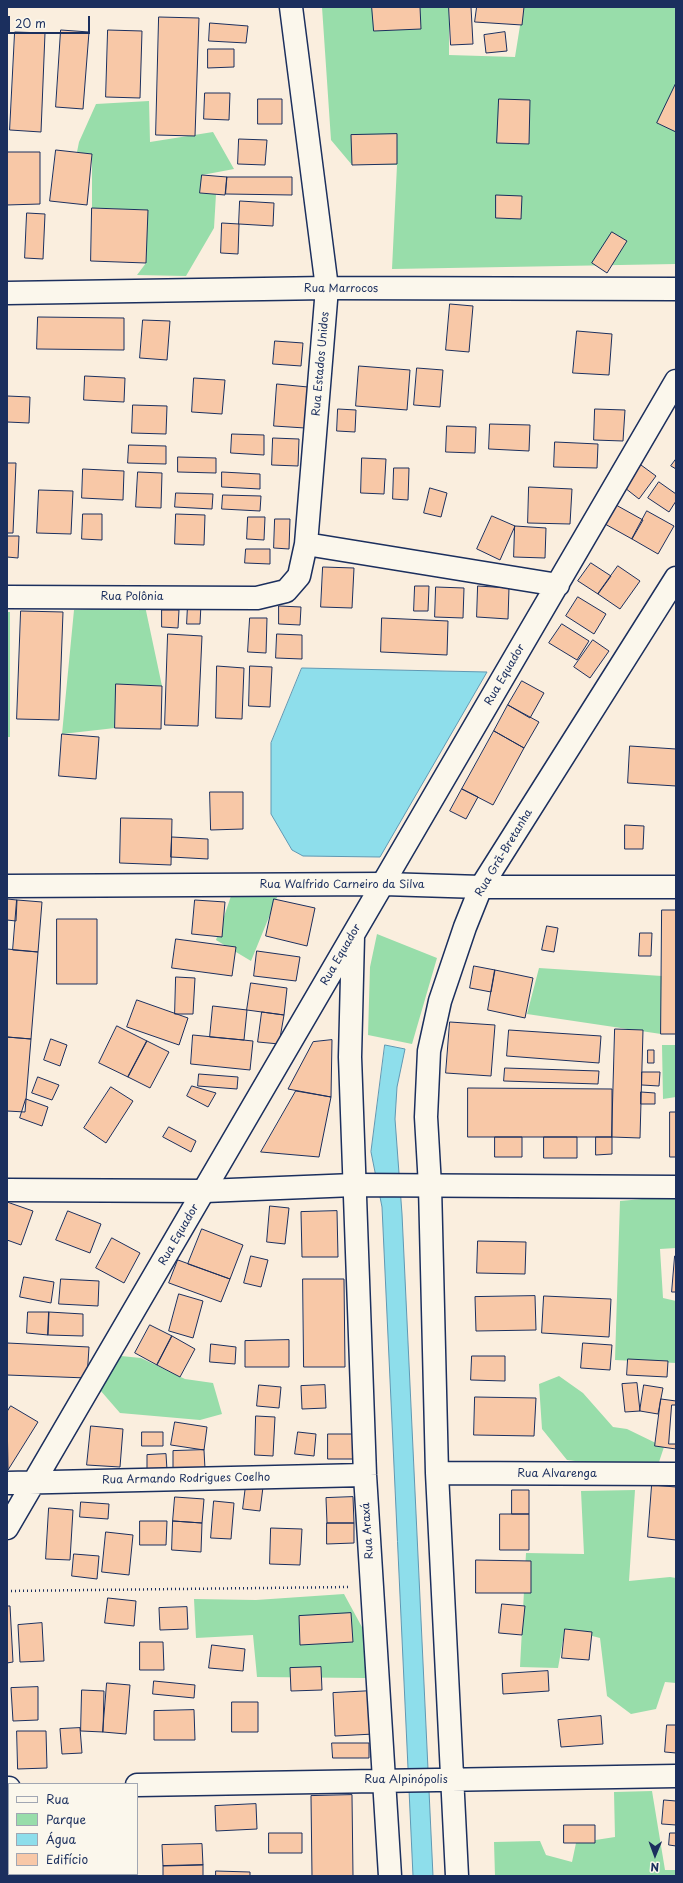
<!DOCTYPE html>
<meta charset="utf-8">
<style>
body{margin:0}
#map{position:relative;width:683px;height:1883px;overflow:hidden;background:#faeede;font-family:"Playpen Sans",sans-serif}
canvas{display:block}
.frame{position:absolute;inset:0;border:8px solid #1b2f5e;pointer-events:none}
.legend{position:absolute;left:8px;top:1783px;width:130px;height:92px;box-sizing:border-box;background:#fbf7ec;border:1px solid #a1a7b3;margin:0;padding:5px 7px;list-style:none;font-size:12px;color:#1b2f5e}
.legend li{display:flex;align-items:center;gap:8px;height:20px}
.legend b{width:20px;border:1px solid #a1a7b3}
.north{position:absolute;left:635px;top:1835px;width:40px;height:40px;-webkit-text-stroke:3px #fbf7ec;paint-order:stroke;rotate:181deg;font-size:11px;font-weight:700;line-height:16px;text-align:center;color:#1b2f5e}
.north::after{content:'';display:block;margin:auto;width:14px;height:18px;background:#1b2f5e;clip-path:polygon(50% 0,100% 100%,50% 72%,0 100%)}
.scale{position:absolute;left:8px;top:16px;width:82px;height:18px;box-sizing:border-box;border:2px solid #1b2f5e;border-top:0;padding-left:5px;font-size:12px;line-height:14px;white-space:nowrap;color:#1b2f5e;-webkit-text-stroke:3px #fbf7ec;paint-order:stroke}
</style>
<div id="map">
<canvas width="683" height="1883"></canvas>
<div class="frame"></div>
<ul class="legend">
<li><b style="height:5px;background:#fbf7ec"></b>Rua</li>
<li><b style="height:11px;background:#98ddaa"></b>Parque</li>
<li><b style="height:11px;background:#8edeeb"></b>Água</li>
<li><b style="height:11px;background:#f8c8a7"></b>Edifício</li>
</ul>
<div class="north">N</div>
<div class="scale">20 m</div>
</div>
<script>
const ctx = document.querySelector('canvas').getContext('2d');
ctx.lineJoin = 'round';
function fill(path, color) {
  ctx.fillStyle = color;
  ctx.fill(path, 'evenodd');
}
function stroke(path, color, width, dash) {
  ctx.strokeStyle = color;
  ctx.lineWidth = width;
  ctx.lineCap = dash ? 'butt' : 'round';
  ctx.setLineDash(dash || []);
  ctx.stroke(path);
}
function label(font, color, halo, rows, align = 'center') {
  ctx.font = font + ' "Playpen Sans",sans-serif';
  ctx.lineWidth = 3;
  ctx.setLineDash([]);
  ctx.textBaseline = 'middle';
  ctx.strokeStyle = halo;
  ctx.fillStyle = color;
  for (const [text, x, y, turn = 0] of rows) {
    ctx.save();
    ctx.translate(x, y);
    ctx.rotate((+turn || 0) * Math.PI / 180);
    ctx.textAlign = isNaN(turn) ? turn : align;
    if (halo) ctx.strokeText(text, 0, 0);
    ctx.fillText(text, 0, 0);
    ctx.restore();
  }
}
const green = new Path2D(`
 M322,7H449V55L515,57L523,7H676V264L392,269L397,165H352L331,140Z
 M149,101L150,142L213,132L234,169L202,175L200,193L216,194L214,228L186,276L137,275L146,263L147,210L92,208V155L77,152L79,142L96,104Z
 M145,606L162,686L116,684L115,728L62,734L74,610Z
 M7,612H10V737H7Z
 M278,895L251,961L216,940L231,896Z
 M377,934L437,958L412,1044L368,1035L370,967Z
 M539,968L662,976L661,1034L527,1014Z
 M662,1045H676V1097L663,1099Z
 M676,1196V1248L660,1249L663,1298L676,1301V1363L615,1360L620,1201Z
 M121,1356L141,1358L185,1379L213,1383L222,1414L200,1420L120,1413L100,1390Z
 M559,1376L583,1393L613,1427L627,1429L664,1447L658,1465L615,1466L567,1460L542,1429L539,1384Z
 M635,1490L629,1581L670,1577L676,1578V1683L665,1682L656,1709L631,1714L607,1696L600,1638L565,1629L558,1668L520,1667L526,1553L584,1554L581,1491Z
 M344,1594L363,1629L366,1678L257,1677L253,1635L196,1638L194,1599L256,1600Z
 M652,1791L665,1870H676V1876H495L494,1842L540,1841L546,1855L572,1862L576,1843L615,1837L614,1792Z`);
const water = new Path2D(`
 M302,668L487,672L380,857L303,856L292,850L271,814V743Z
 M385,1045L405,1049L397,1087L395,1119L402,1214L433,1876H413L382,1207L371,1152Z`);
const building = new Path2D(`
 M372,7H420L421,29L374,31Z
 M449,7H471L473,44L451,45Z
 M477,7H524L522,25L475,22Z
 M159,17L199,18L195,136L156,135Z
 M210,23L248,26L246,43L209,41Z
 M61,30L89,32L83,109L56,107Z
 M108,30L142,31L140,98L106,97Z
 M15,32L45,33L41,132L10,130Z
 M505,32L507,51L486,53L484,35Z
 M208,49H234V67L208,68Z
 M676,83V132L657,123Z
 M205,93H230L229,120L204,119Z
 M258,99H282V124H258Z
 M499,99L530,100L529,144L497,143Z
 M397,134V164L352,165L351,135Z
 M239,139L267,140L265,165L238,164Z
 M56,150L92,154L87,205L50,201Z
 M7,152H40V204L7,205Z
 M202,175L227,177L225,195L200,193Z
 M227,177H292V195L226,194Z
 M496,195L522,196L521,219L496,218Z
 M240,201L274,203L273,226L239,224Z
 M92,208L148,210L146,263L91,261Z
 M27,213L45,214L43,259L25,258Z
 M222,223L239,224L238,254L221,253Z
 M612,232L627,241L607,273L592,263Z
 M450,304L473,306L469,352L446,350Z
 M38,317L124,318V350L37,349Z
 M143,320L170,321L167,360L140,358Z
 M577,331L612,334L609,375L573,373Z
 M275,341L303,343L301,366L273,364Z
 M359,366L410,370L407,410L356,406Z
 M417,368L443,370L440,407L414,405Z
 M85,376L125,378L124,402L84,400Z
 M194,378L225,380L222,414L192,412Z
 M277,384L308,387L305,428L274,426Z
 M7,396L30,397L29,423L7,422Z
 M133,405L167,406L166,434L132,433Z
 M338,409L356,410L355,432L337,431Z
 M595,409L625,410L623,441L594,440Z
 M490,424L530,425L529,451L489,449Z
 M447,426L476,427L475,453L446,452Z
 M232,434L264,435V455L231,453Z
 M273,438L299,439L298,466L272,465Z
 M555,442L598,444L597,468L554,467Z
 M129,445L166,446V464L128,463Z
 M178,457L216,458V473L178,472Z
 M362,458L386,459L384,494L361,493Z
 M676,459V469L671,466Z
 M7,463H16L13,533H7Z
 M641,465L656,476L639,499L625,488Z
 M394,468H409L408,500L393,499Z
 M83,469L124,471L123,500L82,498Z
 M138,472L162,473L161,508L136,507Z
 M222,472L260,474V489L222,487Z
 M659,482L676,494V501L669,512L648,498Z
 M529,487L572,489L570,524L528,523Z
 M430,488L447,493L441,517L424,513Z
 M39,490L73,491L71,534L37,533Z
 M176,493L213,494L212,509L175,507Z
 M223,495L261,496L260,511L222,509Z
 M616,505L643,520L632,539L605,524Z
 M647,511L674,526L658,554L632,539Z
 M83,514H102V540L82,539Z
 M176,514L205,515L204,545L175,544Z
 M492,516L515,526L500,560L477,549Z
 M248,517H265L264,540L247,539Z
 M275,519H290L289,549L274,548Z
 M515,526L546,528L545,558L514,557Z
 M7,536H19L18,558L7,557Z
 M246,549H270V564L245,563Z
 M591,563L611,576L598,594L578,581Z
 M618,566L640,581L620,609L598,594Z
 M323,567L354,568L352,608L321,607Z
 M415,586H429L428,611H414Z
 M478,586L509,588L508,619L477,617Z
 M436,587L464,588L463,618L435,617Z
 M578,597L606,614L594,634L566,616Z
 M188,604H201L200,624H187Z
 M279,606L301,607L300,625L279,624Z
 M162,610H179L178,628L162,627Z
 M21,611L63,612L59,720L17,719Z
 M250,618H267L266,653L248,652Z
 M382,618L448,621L447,655L381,652Z
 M562,624L589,641L577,660L549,643Z
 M168,634L202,636L198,726L165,725Z
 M277,634L302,635V659L276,658Z
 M593,640L609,651L590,678L574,667Z
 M217,666L244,668L242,719L216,718Z
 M250,666L272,667L270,707L249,706Z
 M522,681L544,693L530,718L508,705Z
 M116,684L162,686L161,729L115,728Z
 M508,705L539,722L524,748L494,731Z
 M494,731L524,748L493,805L462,789Z
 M62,734L99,737L96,779L59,776Z
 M630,746L676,749V786L628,783Z
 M462,789L478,797L466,819L450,811Z
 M210,792H243V829L211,830Z
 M121,818L172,819L171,865L120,863Z
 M625,825L644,826L643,849H625Z
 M172,837L208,839V859L171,857Z
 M7,899L17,900L16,921L7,920Z
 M274,899L315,908L307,946L266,936Z
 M17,900L42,902L38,952L13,950Z
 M195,900L225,902L222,937L192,934Z
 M662,910H676V1034H661Z
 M57,919H97V984H57Z
 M547,926L558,928L554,952L542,950Z
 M640,933H652L651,956H639Z
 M176,939L236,947L232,976L172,968Z
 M7,949L38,952L31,1039L7,1037Z
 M257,951L300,957L296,981L254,976Z
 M474,966L495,970L491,992L470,988Z
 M495,970L533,978L525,1018L488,1010Z
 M176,977L195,978L193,1014H175Z
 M251,983L287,988L284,1015L247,1010Z
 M137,1000L188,1018L179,1045L127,1027Z
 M213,1006L247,1010L244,1040L210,1037Z
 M262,1012L284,1015L279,1044L258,1042Z
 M450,1022L495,1025L491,1076L446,1073Z
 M117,1026L147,1041L128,1077L99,1063Z
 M615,1029L643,1030L640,1138L612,1137Z
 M509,1030L601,1036L599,1063L507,1056Z
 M193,1035L253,1041L250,1070L191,1064Z
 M7,1037L31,1039L25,1112L7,1111Z
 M51,1039L67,1045L60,1066L44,1060Z
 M332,1040L331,1097L288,1089L313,1042Z
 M147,1041L169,1052L150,1088L128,1077Z
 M648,1050H654V1063H648Z
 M505,1068L599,1071L598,1084L504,1081Z
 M642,1072H660L659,1086L642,1085Z
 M199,1074L238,1077L237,1089L198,1086Z
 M38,1077L59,1085L52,1100L32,1093Z
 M192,1086L216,1093L208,1107L187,1096Z
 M111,1087L133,1101L106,1143L84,1128Z
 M468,1088L612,1089V1137H468Z
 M296,1091L331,1097L319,1157L261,1152Z
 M641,1092L655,1093V1104H641Z
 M26,1099L48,1107L42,1126L20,1118Z
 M670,1112H676V1157H670Z
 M169,1127L196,1141L191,1152L163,1137Z
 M495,1137H522V1157H495Z
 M544,1137H577V1158H544Z
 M596,1137H612V1154L596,1155Z
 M7,1202L33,1211L21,1245L7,1240Z
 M270,1206L289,1208L285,1244L267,1242Z
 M68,1211L101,1224L90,1253L56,1240Z
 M337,1211L338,1257H302L301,1212Z
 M202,1229L243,1245L230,1279L188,1264Z
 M112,1238L140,1253L124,1283L96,1268Z
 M478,1241L526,1242L525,1274L477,1273Z
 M251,1256L268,1260L261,1287L244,1283Z
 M675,1256H676V1292H672Z
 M178,1260L230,1279L221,1302L169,1283Z
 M24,1277L54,1282L51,1303L20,1297Z
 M61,1279L99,1281L98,1306L59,1304Z
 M303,1279H344L345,1367H304Z
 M179,1294L203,1301L193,1338L169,1331Z
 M535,1296L536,1330L476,1331L475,1297Z
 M544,1296L611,1299L609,1337L542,1333Z
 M28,1312H49L48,1335L27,1333Z
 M49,1312L83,1314V1336L48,1335Z
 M150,1325L172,1336L157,1365L135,1353Z
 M172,1336L195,1349L180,1377L157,1365Z
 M289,1340V1367H245V1341Z
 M7,1343L89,1347L87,1378L7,1375Z
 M583,1343L612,1345L610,1370L581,1368Z
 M211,1344L236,1347L235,1364L210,1362Z
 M472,1356H505V1381L471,1380Z
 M628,1359L668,1361L667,1377L627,1375Z
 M637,1383L640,1411L625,1412L622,1384Z
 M259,1385L281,1387L279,1408L257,1406Z
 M325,1385L326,1408L302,1409L301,1386Z
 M644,1385L663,1388L658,1414L640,1411Z
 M475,1397L536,1398L534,1436L474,1435Z
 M661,1399L676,1401V1449L655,1446Z
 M672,1405H676V1444H669Z
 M11,1406L38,1422L8,1470L7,1412Z
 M256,1416L275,1417L273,1456L255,1455Z
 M175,1422L207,1427L204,1450L171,1445Z
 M91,1426L123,1429L120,1467L87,1465Z
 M142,1432H163V1446H142Z
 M298,1432L316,1434L314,1456L295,1454Z
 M328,1434H353V1459H328Z
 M204,1450L205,1469L173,1470V1451Z
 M166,1454L167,1470L147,1471V1455Z
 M246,1485L263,1487L260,1511L243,1509Z
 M652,1485L676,1487V1540L648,1537Z
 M512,1490H529V1514H512Z
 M175,1497L204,1499L202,1523L173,1521Z
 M353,1497L354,1523H327L326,1498Z
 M214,1501L234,1503L231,1539L211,1538Z
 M81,1502L109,1504L108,1519L80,1517Z
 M49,1508L73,1510L70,1560L46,1559Z
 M500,1514H529V1550H500Z
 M140,1521H167L166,1545H140Z
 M173,1521L202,1523L201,1552L172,1550Z
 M327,1523H354V1543L327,1544Z
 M271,1528L302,1529L300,1565L270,1564Z
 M106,1532L133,1535L129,1575L102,1572Z
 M74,1554L99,1556L97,1579L72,1576Z
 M476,1560L531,1561V1593H476Z
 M108,1598L136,1601L134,1626L105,1623Z
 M502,1604L525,1606L522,1635L499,1633Z
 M7,1606H10L13,1662L7,1663Z
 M187,1607L188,1629L160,1630L159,1608Z
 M351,1613L353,1642L300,1645L299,1616Z
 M42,1623L44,1661L20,1662L18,1625Z
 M565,1629L592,1632L589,1660L562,1658Z
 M140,1642H163L164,1670H140Z
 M212,1645L245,1649L243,1671L209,1668Z
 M321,1667L322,1690L291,1691L290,1668Z
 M548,1671L549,1691L503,1694L502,1674Z
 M154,1681L195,1685L194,1698L153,1694Z
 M107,1683L130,1685L126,1734L103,1732Z
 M38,1687V1720L13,1721L11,1688Z
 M82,1690L104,1691L103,1732L81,1731Z
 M372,1691L374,1734L335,1736L333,1693Z
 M232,1702H258V1732H232Z
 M194,1710L195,1740H154V1711Z
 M601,1716L603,1744L561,1747L558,1720Z
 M667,1725H676V1753L665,1752Z
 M80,1728L82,1753L62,1754L60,1729Z
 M17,1731H46L47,1768L18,1769Z
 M332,1743H369V1758H333Z
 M352,1795L353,1876H312L311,1796Z
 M664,1800L676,1801V1825L662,1824Z
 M256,1804L257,1829L216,1831L215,1806Z
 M564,1825H595V1843H564Z
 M269,1833H302V1853H269Z
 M670,1833H676V1846L669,1845Z
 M202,1844L203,1865L163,1866L162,1845Z
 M203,1865V1876H163V1866Z
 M216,1871L250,1872V1876H216Z
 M20,1874H51V1876H20Z`);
const path = new Path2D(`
 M7,1591L348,1587`);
const minor = new Path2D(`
 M7,293L327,288L306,544L299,576L286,591L257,598L7,597
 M306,544L558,585
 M353,936L350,1057L365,1475L390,1876
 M430,1186L437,1473L457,1876
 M437,1473L676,1474
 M7,1483L365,1475
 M7,1528L676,381
 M137,1785L676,1776
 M7,1788H9`);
const tertiary = new Path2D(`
 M291,7L327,288L676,289
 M430,1186L426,1117L429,1051L440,1001L465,927L481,887L676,578`);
const secondary = new Path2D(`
 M7,886L384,884L481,887H676
 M7,1190L205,1191L354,1185L676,1187`);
const streetNames = [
 ["Rua Marrocos",341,289],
 ["Rua Estados Unidos",321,364,-85],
 ["Rua Polônia",132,597],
 ["Rua Equador",505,675,-60],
 ["Rua Grã-Bretanha",504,853,-59],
 ["Rua Walfrido Carneiro da Silva",342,885],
 ["Rua Equador",341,955,-60],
 ["Rua Equador",179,1235,-60],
 ["Rua Alvarenga",557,1474],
 ["Rua Armando Rodrigues Coelho",186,1479,-1],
 ["Rua Araxá",368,1531,-94],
 ["Rua Alpinópolis",406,1780]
];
fill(green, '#98ddaa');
fill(water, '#8edeeb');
stroke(water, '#6098b3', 1);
fill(building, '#f8c8a7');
stroke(building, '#1b2f5e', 1);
stroke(minor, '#1b2f5e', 25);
stroke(tertiary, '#1b2f5e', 25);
stroke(secondary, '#1b2f5e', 25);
stroke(path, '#1b2f5e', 2.5, [1, 3]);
stroke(minor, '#fbf7ec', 22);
stroke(tertiary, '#fbf7ec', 22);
stroke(secondary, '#fbf7ec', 22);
label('11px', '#1b2f5e', '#fbf7ec', streetNames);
</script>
